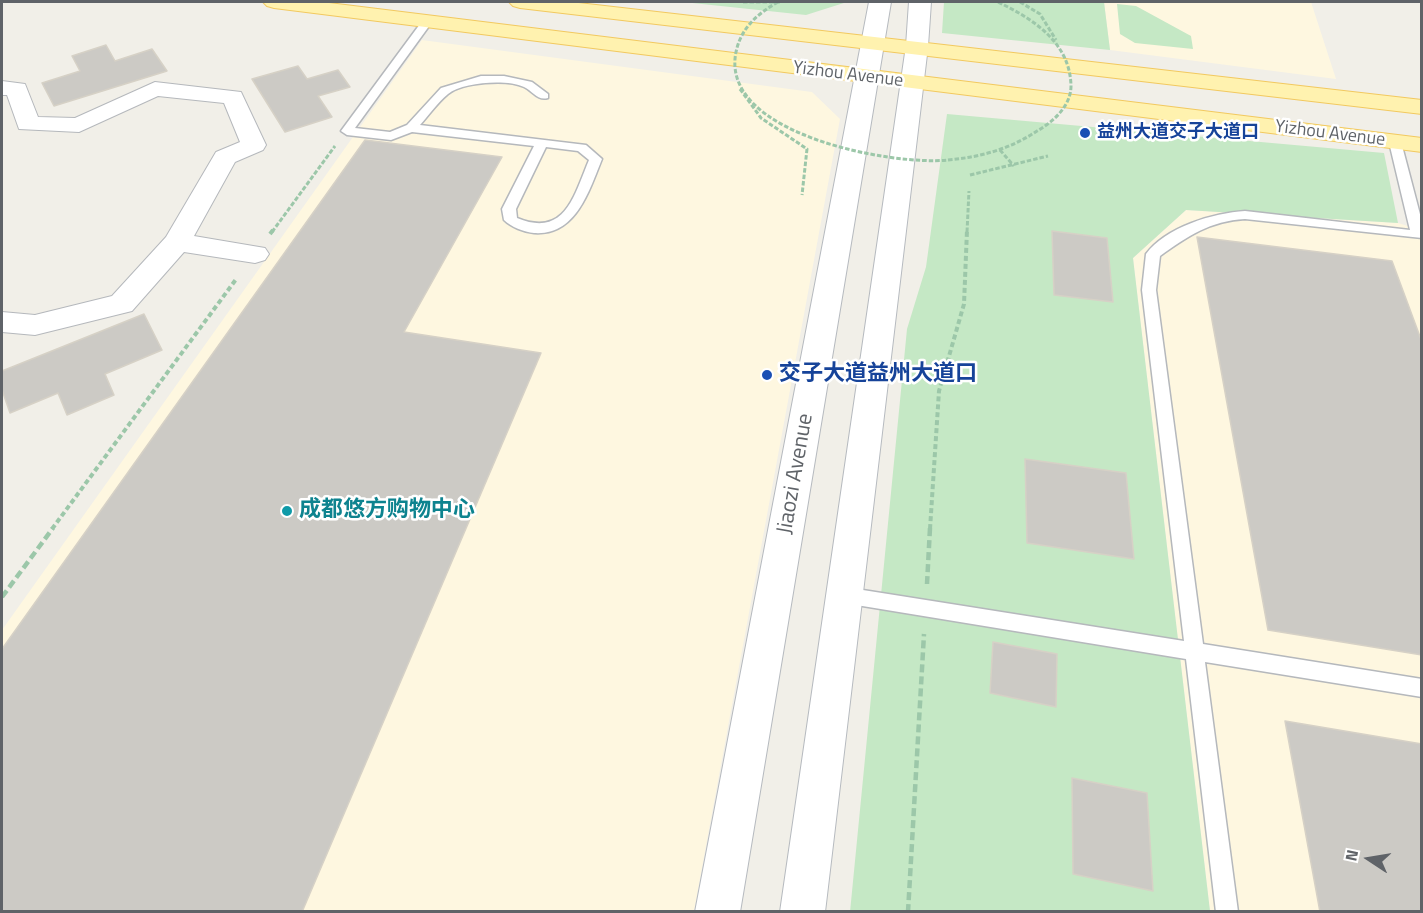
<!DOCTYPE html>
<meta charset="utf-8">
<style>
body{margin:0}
#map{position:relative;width:1423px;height:913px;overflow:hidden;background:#f1efe8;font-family:"Titillium Web",sans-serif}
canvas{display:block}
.frame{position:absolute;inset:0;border:3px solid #5f6368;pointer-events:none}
.north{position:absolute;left:1339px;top:829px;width:60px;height:60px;-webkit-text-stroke:4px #fff;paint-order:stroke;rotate:282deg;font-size:16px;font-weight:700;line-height:24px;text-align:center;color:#5f6368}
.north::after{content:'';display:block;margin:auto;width:21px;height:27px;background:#5f6368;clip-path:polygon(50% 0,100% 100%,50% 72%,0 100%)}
</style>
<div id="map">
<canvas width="1423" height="913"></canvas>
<div class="frame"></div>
<div class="north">N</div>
</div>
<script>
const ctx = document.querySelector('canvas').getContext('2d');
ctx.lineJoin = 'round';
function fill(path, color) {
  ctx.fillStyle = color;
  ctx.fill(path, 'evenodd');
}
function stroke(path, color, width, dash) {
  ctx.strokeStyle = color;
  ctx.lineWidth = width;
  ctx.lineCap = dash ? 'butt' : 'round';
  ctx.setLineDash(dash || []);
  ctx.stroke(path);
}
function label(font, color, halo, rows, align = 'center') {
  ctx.font = font + ' "Titillium Web","Noto Sans SC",sans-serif';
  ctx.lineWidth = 5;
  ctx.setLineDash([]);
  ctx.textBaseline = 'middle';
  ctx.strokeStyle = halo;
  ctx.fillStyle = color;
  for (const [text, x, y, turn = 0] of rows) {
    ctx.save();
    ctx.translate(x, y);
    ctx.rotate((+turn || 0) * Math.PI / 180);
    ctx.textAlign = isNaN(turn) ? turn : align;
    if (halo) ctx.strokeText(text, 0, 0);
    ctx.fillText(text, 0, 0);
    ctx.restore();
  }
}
const commercial = new Path2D(`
 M1104,2H1311L1336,79L1110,50Z
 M422,40L812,92L840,119L694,911L2,912V630Z
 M1186,210L1398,223L1421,230V911H1210L1133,258Z`);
const green = new Path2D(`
 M683,2H847L806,15Z
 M944,2H1104L1110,50L942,33Z
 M1117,4L1136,6L1191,36L1193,49L1135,43L1120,34Z
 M947,114L1384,153L1398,223L1186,210L1133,258L1210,911L850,912L907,329L926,267Z`);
const building = new Path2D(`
 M106,45L115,61L152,49L167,71L54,106L42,83L80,71L72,56Z
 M298,66L307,79L338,70L350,87L318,96L332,117L285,132L252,79Z
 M365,140L502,157L404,332L541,353L302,912H2V649Z
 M1052,231L1107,238L1113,302L1054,295Z
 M1197,237L1392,261L1422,342V655L1268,630Z
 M144,314L162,350L105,374L114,395L67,415L58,393L10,413L2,390V371Z
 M1025,459L1126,473L1134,559L1027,543Z
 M993,642L1057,654L1056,707L990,693Z
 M1285,721L1422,744V912H1320Z
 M1072,778L1147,793L1153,891L1073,874Z`);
const pathFar2 = new Path2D(`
 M743,2H781
 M1020,2L1040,14L1056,40
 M740,89L761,118L807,149L802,195
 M1000,150L1014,166
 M970,175L1048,156
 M272,232L335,146
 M967,232L969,191`);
const pathFar1 = new Path2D(`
 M270,234L273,230
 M52,529L237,278
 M930,529L939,391L964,304L967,230`);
const path = new Path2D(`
 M927,584L930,528
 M2,597L53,528
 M908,912L924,634`);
const lane = new Path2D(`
 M427,19L432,22L355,128L390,132L407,125L441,88L481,76H504L532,82L548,94V98C537,101 533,91 524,87C507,79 463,82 448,94C437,103 429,115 420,125L586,145L602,159C589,191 576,236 534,233C524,232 511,227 504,220L502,209L534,146L412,132L391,140L347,135L341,131L423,20ZM546,147L578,151L589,160C574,196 565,238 517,218L516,209Z
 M1395,138L1401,142L1422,222V238L1245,219C1210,221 1188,236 1160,256L1156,290L1203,644L1422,679V697L1205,662L1238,912H1216L1186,659L844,603L838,601L835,595L838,589L844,587L1184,641L1142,290L1146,254C1166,227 1213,213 1245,211L1410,230L1389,142Z`);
const street = new Path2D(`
 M2,81L25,84L38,117L75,118L155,82L241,92L266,145L263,150L235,162L194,236L265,248L269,254L265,260L255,263L184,252L132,311L35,335L2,332V312L35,315L112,296L166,237L216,152L240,142L224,103L158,96L79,132L19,129L7,95H2Z`);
const secondary = new Path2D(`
 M869,2H891L740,912H695Z
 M909,2H931L928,46L825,912H780L906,46Z`);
const primary = new Path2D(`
 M263,2H321L1422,138V152L274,8L267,6Z
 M509,2H570L1422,100V114L520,8L513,6Z`);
const pathBridge = new Path2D(`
 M778,2C757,14 741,28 736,52C719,134 892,166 948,160C981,157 1010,149 1037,131C1053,122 1071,106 1071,86C1070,42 1033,19 998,2`);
const markers = [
 [1085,133,6,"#1a4fb4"],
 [767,375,6,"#1a4fb4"],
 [287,511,6,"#0f9aa8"]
];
const farStreetnames = [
 ["Yizhou Avenue",848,75,7],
 ["Yizhou Avenue",1330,134,7]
];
const farTransitnames = [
 ["益州大道交子大道口",1097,133]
];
const transitNames = [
 ["交子大道益州大道口",779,375]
];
const streetNames = [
 ["Jiaozi Avenue",796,474,-80]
];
const cultureNames = [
 ["成都悠方购物中心",299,511]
];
fill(commercial, '#fef7e0');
fill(green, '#c5e8c5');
fill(building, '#cccac5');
stroke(building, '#d6d1c6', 1.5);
stroke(lane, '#b5b8bc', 3);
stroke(street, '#b5b8bc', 2);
stroke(secondary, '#b6babf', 2);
stroke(primary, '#f2c960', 2);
stroke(pathFar2, '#9cc7a9', 3, [4.5, 2]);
stroke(pathFar1, '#9cc7a9', 4, [5, 3]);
stroke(path, '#9cc7a9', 4.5, [8, 4]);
fill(lane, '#fff');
fill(street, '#fff');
fill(secondary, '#fff');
fill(primary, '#fff2af');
stroke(pathBridge, '#9cc7a9', 3, [4.5, 2]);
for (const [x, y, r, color] of markers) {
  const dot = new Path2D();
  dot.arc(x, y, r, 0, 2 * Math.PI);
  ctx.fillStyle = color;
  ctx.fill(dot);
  stroke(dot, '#fff', 2);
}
label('18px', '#5f6368', '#fff', farStreetnames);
label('bold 18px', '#164399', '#fff', farTransitnames, 'left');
label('bold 22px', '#164399', '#fff', transitNames, 'left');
label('22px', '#5f6368', '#fff', streetNames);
label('bold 22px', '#0d838f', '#fff', cultureNames, 'left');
</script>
